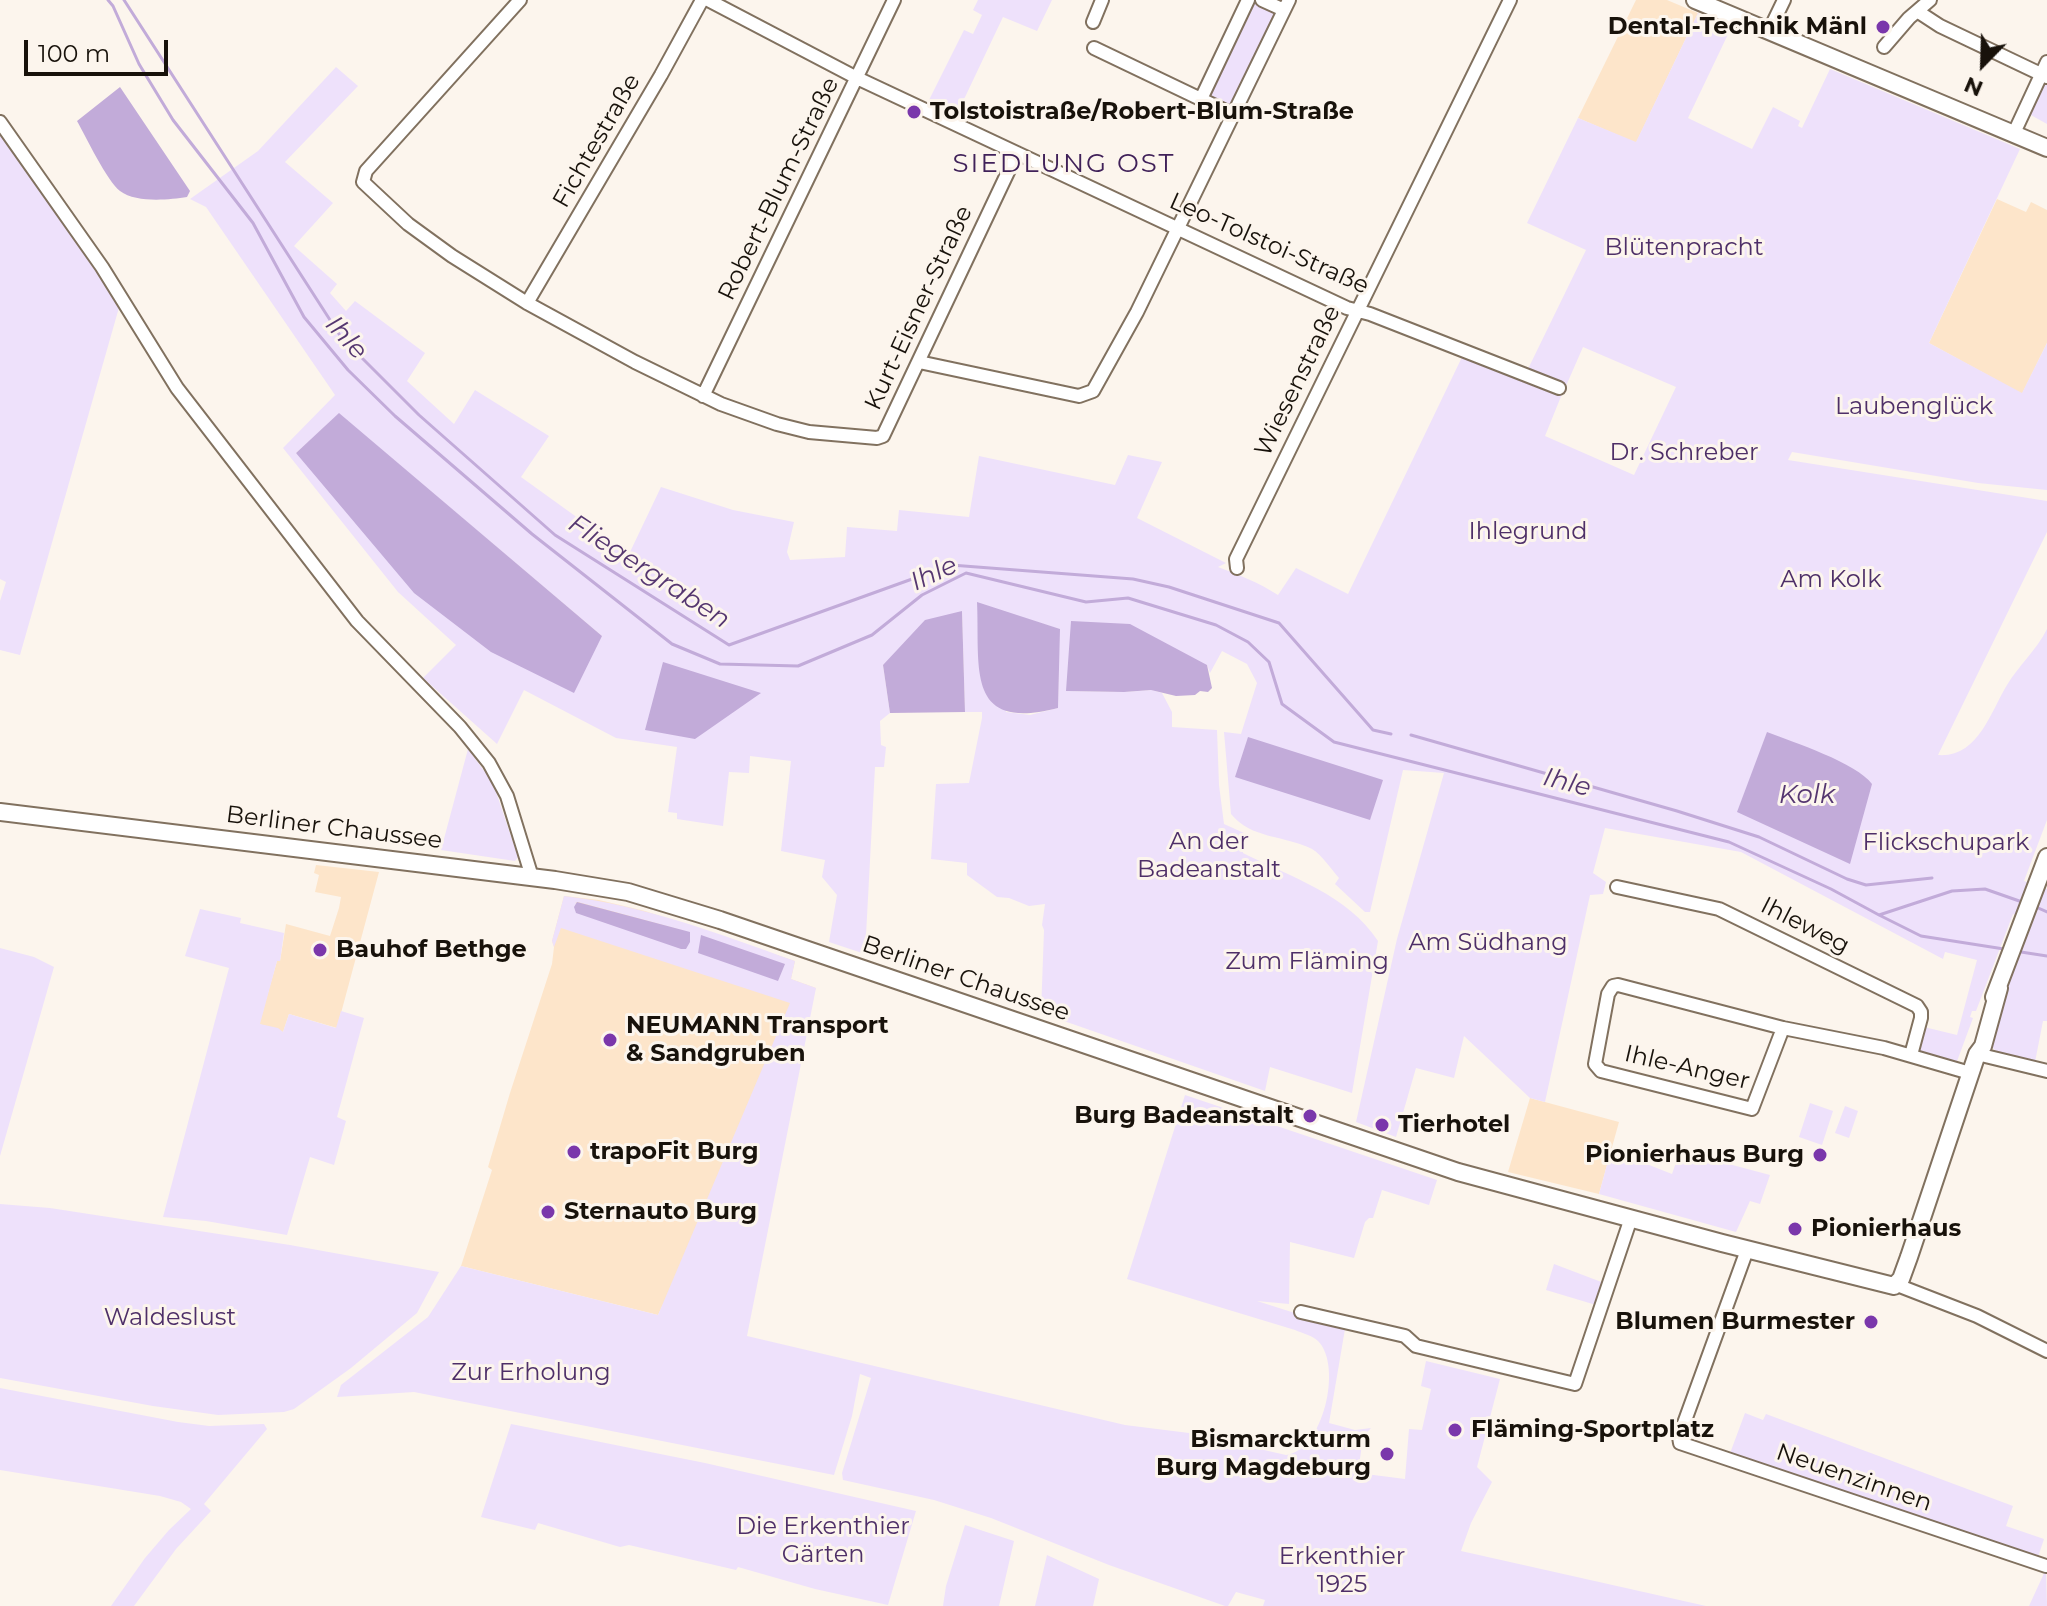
<!DOCTYPE html>
<meta charset="utf-8">
<style>
body{margin:0}
#map{position:relative;width:2047px;height:1606px;overflow:hidden;background:#fcf5ed;font-family:Montserrat,sans-serif}
canvas{display:block}
.north{position:absolute;left:1943px;top:24px;width:80px;height:80px;-webkit-text-stroke:6px #fcf5ed;paint-order:stroke;rotate:203deg;font-size:22px;font-weight:700;line-height:32px;text-align:center;color:#18120b}
.north::after{content:'';display:block;margin:auto;width:28px;height:36px;background:#18120b;clip-path:polygon(50% 0,100% 100%,50% 72%,0 100%)}
.scale{position:absolute;left:24px;top:40px;width:144px;height:36px;box-sizing:border-box;border:4px solid #18120b;border-top:0;padding-left:10px;font-size:24px;line-height:28px;white-space:nowrap;color:#18120b;-webkit-text-stroke:6px #fcf5ed;paint-order:stroke}
</style>
<div id="map">
<canvas width="2047" height="1606"></canvas>
<div class="north">N</div>
<div class="scale">100 m</div>
</div>
<script>
const ctx = document.querySelector('canvas').getContext('2d');
ctx.lineJoin = 'round';
function fill(path, color) {
  ctx.fillStyle = color;
  ctx.fill(path, 'evenodd');
}
function stroke(path, color, width, dash) {
  ctx.strokeStyle = color;
  ctx.lineWidth = width;
  ctx.lineCap = dash ? 'butt' : 'round';
  ctx.setLineDash(dash || []);
  ctx.stroke(path);
}
function label(font, color, halo, rows, align = 'center') {
  ctx.font = font + ' Montserrat,sans-serif';
  ctx.lineWidth = 6;
  ctx.setLineDash([]);
  ctx.textBaseline = 'middle';
  ctx.strokeStyle = halo;
  ctx.fillStyle = color;
  for (const [text, x, y, turn = 0] of rows) {
    ctx.save();
    ctx.translate(x, y);
    ctx.rotate((+turn || 0) * Math.PI / 180);
    ctx.textAlign = isNaN(turn) ? turn : align;
    if (halo) ctx.strokeText(text, 0, 0);
    ctx.fillText(text, 0, 0);
    ctx.restore();
  }
}
const built = new Path2D(`
 M1636,0H1667L1698,13L1636,143L1578,118Z
 M1997,199L2026,212L2031,202L2047,210V343L2022,394L1929,343Z
 M316,865L379,872L337,1028L289,1014L283,1032L259,1024L277,961H280L286,924L330,936L339,908L341,897L315,892L319,875L314,873Z
 M564,896L599,900L645,911L795,961L791,979L816,988L658,1315L461,1266L492,1170L488,1167L510,1093L552,964L554,947L552,941Z
 M1530,1098L1619,1122L1599,1194L1508,1172Z`);
const green = new Path2D(`
 M978,0H1052L1037,31L1003,17L957,114L929,100L964,30L973,34L982,15L973,10Z
 M1252,2L1276,14L1234,105L1230,108L1209,99L1208,92Z
 M1698,13L1731,28L1688,118L1752,149L1773,107L1800,121L1798,126L1802,128L1830,69L2020,149L1929,343L2022,393L2047,343V490L1978,483L1792,452L1788,460L2047,501V532L1938,755C1978,758 1990,713 2007,685C2019,665 2036,651 2047,629V820L2024,881L2047,889V1021H2043L2035,1062C2023,1059 2003,1059 1994,1049C1980,1034 2025,941 2031,920L2013,914L1976,1011H1972L1970,1017L1973,1018L1956,1064L1920,1053L1918,1047L1924,1027L1957,1035L1977,960L1945,952L1943,959L1741,852L1605,828L1593,873L1606,882L1603,894L1590,895L1545,1102L1530,1098L1464,1036L1454,1078L1416,1068L1396,1137L1356,1122L1397,939L1444,773L1403,770L1370,912H1365L1335,884L1339,878C1331,869 1322,855 1312,849C1284,835 1251,839 1231,814L1224,732L1241,734L1257,683L1247,664L1222,651L1210,673L1207,665L1066,691L1124,692L1152,690L1162,693L1172,712V727L1217,730L1219,785L1224,824L1244,833L1243,853C1291,877 1348,895 1378,941L1352,1093L1270,1067L1265,1091L1041,1013L1044,930L1042,925L1045,904L1029,906L1009,898L997,897L967,875V863L931,859L936,784L969,783L982,718V712H965L962,611L883,665L890,713L880,721L881,745L886,747L884,767H875L865,954L829,942L837,895L822,877L825,860L781,851L791,761L750,756L749,773L729,772L723,826L677,819V813L668,812L677,747L616,738L524,690L497,744L423,678L456,645L398,592L283,448L335,395L206,207L190,199L258,151L336,67L358,86L285,162L333,203L294,246L337,284L330,293L346,311L355,301L425,353L407,381L454,424L475,390L549,436L521,477L614,544L630,552L661,487L733,510L794,522L787,552L790,560L845,557L847,527L897,531L899,510L969,517L979,456L1115,485L1128,455L1162,462L1137,518L1226,563L1218,567C1239,575 1258,582 1278,595L1296,568L1348,594L1463,355L1562,394L1545,436L1634,475L1676,387L1583,347L1566,386L1527,371L1586,250L1527,223L1578,118L1636,142ZM339,414L602,636L296,453ZM977,603L1059,629L1058,708L1030,715L1006,712Z
 M2047,82V124L2029,114L2042,84Z
 M0,135L120,304L20,655L0,650V601L6,582L0,579Z
 M468,749L493,783L518,857L515,861L441,850Z
 M564,896C645,905 719,934 795,961L791,979L816,988L747,1336L1125,1425L1189,1433L1286,1455C1323,1451 1343,1366 1318,1341C1313,1336 1302,1333 1295,1330L1127,1279L1185,1095L1437,1180L1429,1205L1382,1190L1373,1218H1369L1365,1222L1354,1258L1290,1242L1289,1304L1257,1301L1345,1329L1329,1423L1355,1430L1371,1428L1363,1437L1358,1473L1405,1479L1409,1429L1422,1430L1431,1389L1421,1386L1426,1361L1500,1379L1477,1467L1492,1482L1471,1523L1461,1551L1706,1606H1263L1265,1600L1236,1592L1228,1606H1225L1109,1565L991,1518L934,1500L843,1480L842,1473L871,1378L860,1374L852,1416L834,1475L414,1392L337,1397L341,1385L428,1317L461,1266L658,1315L790,1003L561,928L554,947L552,941ZM578,902L689,932L575,903Z
 M200,909L241,918L240,923L284,933L280,961H277L260,1024L278,1028L283,1032L289,1014L336,1028L341,1011L364,1018L337,1117L346,1121L334,1165L310,1157L287,1235L206,1221L163,1217L229,968L185,956Z
 M0,948L34,957L54,967L0,1156Z
 M1810,1103L1833,1111L1822,1145L1799,1137Z
 M1845,1106L1858,1111L1849,1138L1835,1133Z
 M1611,1150L1672,1174L1680,1151L1770,1175L1760,1204L1750,1201L1736,1232L1599,1194Z
 M0,1204L50,1208L290,1245L439,1272L417,1313L351,1368L294,1409L284,1412L218,1415L153,1406L0,1378Z
 M1554,1264L1604,1283L1596,1305L1546,1290Z
 M0,1388L178,1422L209,1426L264,1424L267,1429L204,1504L211,1511L176,1549L134,1606H111L145,1558L169,1530L191,1509L181,1502L160,1496L0,1470Z
 M1745,1413L1763,1420L1766,1414L2013,1506L2006,1526L2044,1539L2037,1560L1729,1456Z
 M511,1424L705,1463L916,1511L888,1605L815,1589L738,1567L736,1570L629,1545L620,1547L538,1523L535,1530L481,1517Z
 M965,1525L1014,1541L999,1606H943L946,1586Z
 M1047,1555L1099,1579L1093,1606H1035Z
 M2046,1569L2047,1606H2029Z`);
const water = new Path2D(`
 M120,87L190,191L187,197C168,200 136,203 120,191C107,181 86,137 77,121Z
 M339,413L602,636L574,693L491,652L414,593L296,453Z
 M977,602L1060,629L1058,708C965,732 980,669 977,602Z
 M962,611L965,712L890,713L883,665L925,620Z
 M1071,621L1130,624L1207,665L1212,688L1208,692L1200,691L1195,695L1176,696L1151,690L1124,692L1066,691Z
 M663,662L761,693L695,739L645,730Z
 M1767,732C1793,742 1857,763 1872,784L1850,864L1737,812Z
 M1248,737L1383,780L1370,820L1235,777Z
 M577,902L690,932V942L686,949H681L576,913L574,907Z
 M701,935L785,964L778,981L698,953Z`);
const stream = new Path2D(`
 M108,0L113,6L139,64L173,120L253,223L304,317L348,370L395,416L532,534L672,644L720,664L798,666L872,635L922,595L966,573L1086,602L1128,598L1216,625L1248,642L1269,662L1282,704L1334,742L1729,842L1831,889L1879,915L1952,891L1985,889L2025,903
 M124,0L341,337L419,415L555,535L729,645L951,565L1133,579L1169,587L1279,623L1373,730L1391,734
 M1411,735L1677,811L1759,837L1847,879L1866,885L1932,878
 M2036,907L2047,912
 M1879,915L1921,936L2004,949
 M2021,952L2047,956`);
const minor = new Path2D(`
 M520,0L366,171L363,182L408,224L452,256L527,303L635,362L721,404L777,424L809,432L877,438L883,436L1017,153
 M708,0L857,78L1347,308L1370,314L1559,388
 M1262,0L1284,10
 M1917,11L1940,26L2047,77
 M1093,22L1102,0
 M1769,31L1784,0
 M1884,47L1909,18L1930,0
 M1094,48L1234,115
 M1201,99L1248,0
 M0,122L102,267L177,388L357,621L460,727L489,763L507,796L532,877
 M2014,133L2047,62
 M527,303L661,75L702,0
 M919,362L1079,396L1093,391L1137,312L1289,0
 M703,396L894,0
 M1237,568L1236,559L1510,0
 M1617,887L1719,909L1917,1006L1921,1012V1018L1911,1055
 M1783,1028L1752,1109L1601,1071L1595,1064L1608,994L1613,986L1618,985L1783,1028L1884,1048L1970,1073
 M1977,1054L2047,1071
 M1747,1250L1679,1437L1680,1443L2046,1566
 M1897,1285L1977,1316L2047,1351
 M1301,1312L1405,1336L1416,1346L1575,1384L1631,1218`);
const major = new Path2D(`
 M1695,0L2047,148
 M0,812L555,880L628,892L720,920L1458,1172L1722,1243L1894,1286L1901,1279L1909,1257L1977,1054L1983,1046L1999,988
 M1994,997L2047,857`);
const markers = [
 [1883,27,8,"#7a37ab"],
 [914,112,8,"#7a37ab"],
 [320,950,8,"#7a37ab"],
 [610,1040,8,"#7a37ab"],
 [1310,1116,8,"#7a37ab"],
 [1382,1125,8,"#7a37ab"],
 [574,1152,8,"#7a37ab"],
 [1820,1155,8,"#7a37ab"],
 [548,1212,8,"#7a37ab"],
 [1795,1229,8,"#7a37ab"],
 [1871,1322,8,"#7a37ab"],
 [1455,1430,8,"#7a37ab"],
 [1387,1454,8,"#7a37ab"]
];
const poiNames = [
 ["Dental-Technik Mänl",1867,27,"right"],
 ["Tolstoistraße/Robert-Blum-Straße",930,112],
 ["Bauhof Bethge",336,950],
 ["NEUMANN Transport",626,1026],
 ["& Sandgruben",626,1054],
 ["Burg Badeanstalt",1294,1116,"right"],
 ["Tierhotel",1398,1125],
 ["trapoFit Burg",590,1152],
 ["Pionierhaus Burg",1804,1155,"right"],
 ["Sternauto Burg",564,1212],
 ["Pionierhaus",1811,1229],
 ["Blumen Burmester",1855,1322,"right"],
 ["Fläming-Sportplatz",1471,1430],
 ["Bismarckturm",1371,1440,"right"],
 ["Burg Magdeburg",1371,1468,"right"]
];
const streetNames = [
 ["Fichtestraße",597,141,-60],
 ["Robert-Blum-Straße",779,189,-64],
 ["Leo-Tolstoi-Straße",1269,244,24],
 ["Kurt-Eisner-Straße",919,308,-65],
 ["Wiesenstraße",1298,381,-64],
 ["Berliner Chaussee",334,828,7],
 ["Ihleweg",1805,926,27],
 ["Berliner Chaussee",966,979,19],
 ["Ihle-Anger",1687,1068,13],
 ["Neuenzinnen",1854,1478,19]
];
const parkNames = [
 ["Blütenpracht",1684,248],
 ["Laubenglück",1914,407],
 ["Dr. Schreber",1684,453],
 ["Ihlegrund",1528,532],
 ["Am Kolk",1831,580],
 ["An der",1209,842],
 ["Badeanstalt",1209,870],
 ["Flickschupark",1946,843],
 ["Am Südhang",1488,943],
 ["Zum Fläming",1307,962],
 ["Waldeslust",170,1318],
 ["Zur Erholung",531,1373],
 ["Die Erkenthier",823,1527],
 ["Gärten",823,1555],
 ["Erkenthier",1342,1557],
 ["1925",1342,1585]
];
const neighbourhoodNames = [
 ["SIEDLUNG OST",1064,164]
];
const waterNames = [
 ["Ihle",346,338,48],
 ["Fliegergraben",649,572,33],
 ["Ihle",934,574,-25],
 ["Ihle",1567,783,14],
 ["Kolk",1807,795]
];
fill(built, '#fde5ca');
fill(green, '#eee1fb');
fill(water, '#c2abd9');
stroke(stream, '#c2abd9', 3);
stroke(minor, '#81715f', 16);
stroke(major, '#81715f', 20);
stroke(minor, '#fff', 12);
stroke(major, '#fff', 16);
for (const [x, y, r, color] of markers) {
  const dot = new Path2D();
  dot.arc(x, y, r, 0, 2 * Math.PI);
  ctx.fillStyle = color;
  ctx.fill(dot);
  stroke(dot, '#fcf5ed', 3);
}
label('bold 24px', '#18120b', '#fcf5ed', poiNames, 'left');
label('24px', '#18120b', '#fcf5ed', streetNames);
label('24px', '#4e2f68', '#fcf5ed', parkNames);
ctx.letterSpacing = '2px';
label('26px', '#402159', '#fcf5ed', neighbourhoodNames);
ctx.letterSpacing = '0px';
label('italic 26px', '#553670', '#fcf5ed', waterNames);
</script>
